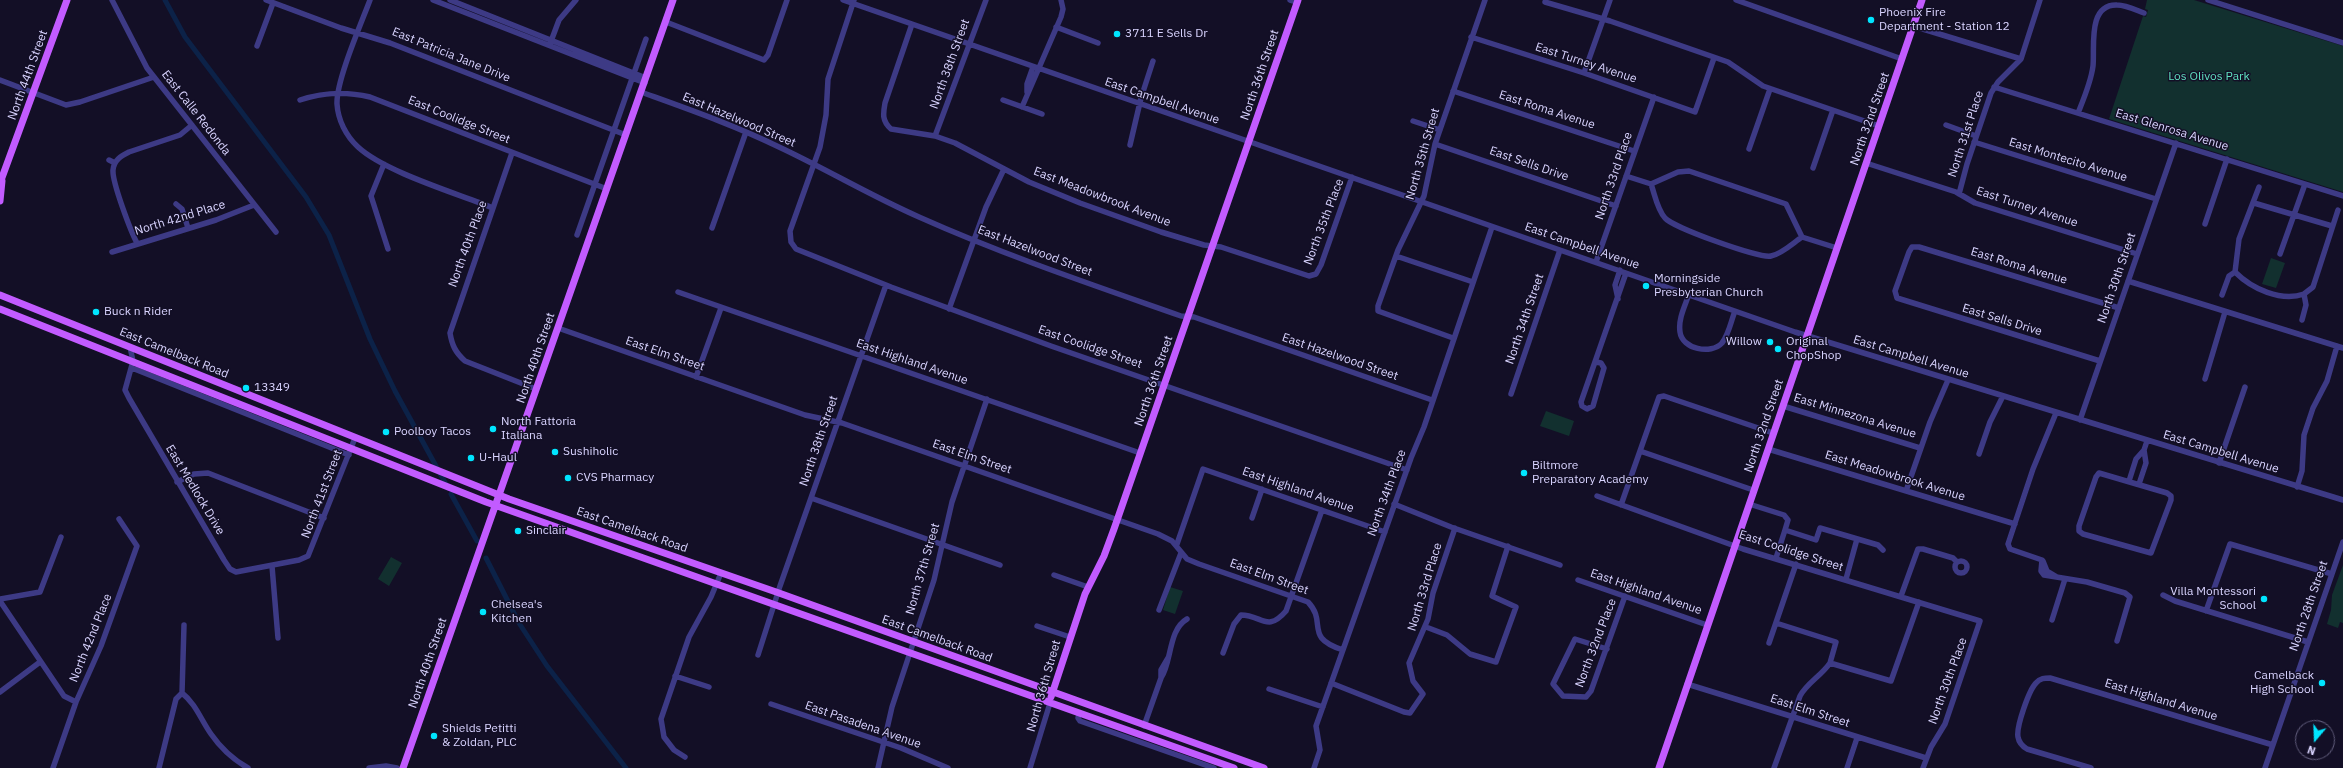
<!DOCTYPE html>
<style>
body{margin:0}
#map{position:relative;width:2343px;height:768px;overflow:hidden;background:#130f26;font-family:"IBM Plex Sans",sans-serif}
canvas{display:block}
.north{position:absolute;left:2295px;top:720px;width:40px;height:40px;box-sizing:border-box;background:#130f26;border:1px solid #625e7d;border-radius:50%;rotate:199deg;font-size:11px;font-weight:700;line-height:16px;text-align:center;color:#d9d4ff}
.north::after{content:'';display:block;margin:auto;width:14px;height:18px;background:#00e5ff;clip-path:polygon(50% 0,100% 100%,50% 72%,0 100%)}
</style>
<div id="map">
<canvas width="2343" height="768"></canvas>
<div class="north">N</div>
</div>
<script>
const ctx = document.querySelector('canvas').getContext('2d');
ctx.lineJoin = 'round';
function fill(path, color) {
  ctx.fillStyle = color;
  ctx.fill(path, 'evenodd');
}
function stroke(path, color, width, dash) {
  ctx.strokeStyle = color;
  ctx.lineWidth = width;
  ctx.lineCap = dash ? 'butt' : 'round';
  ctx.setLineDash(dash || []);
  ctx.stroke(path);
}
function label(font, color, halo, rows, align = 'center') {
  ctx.font = font + ' "IBM Plex Sans",sans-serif';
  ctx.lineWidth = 3;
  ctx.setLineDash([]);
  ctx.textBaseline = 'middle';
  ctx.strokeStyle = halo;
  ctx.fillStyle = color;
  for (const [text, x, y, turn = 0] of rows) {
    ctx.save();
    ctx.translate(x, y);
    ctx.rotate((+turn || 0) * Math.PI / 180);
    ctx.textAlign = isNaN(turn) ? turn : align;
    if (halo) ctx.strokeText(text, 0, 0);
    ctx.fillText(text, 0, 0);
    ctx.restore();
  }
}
const green = new Path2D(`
 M2147,0H2194L2343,46V192L2109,119L2143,16L2146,17L2148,10L2145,9Z
 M2271,258L2285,263L2276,288L2262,284Z
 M1546,411L1574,421L1569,436L1540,426Z
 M391,557L402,563L389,586L378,579Z
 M2343,565V623L2340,622L2338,628L2327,624L2331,610L2332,595Z
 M1170,587L1183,591L1175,614L1163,610Z`);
const canal = new Path2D(`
 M165,0L185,37L306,197L329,235L370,339L395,391L448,488
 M451,494L477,541
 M486,558L519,623L547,666L626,768`);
const minor = new Path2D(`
 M112,0L147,68L276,232
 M266,0L341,28L390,43L626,135
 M370,0C361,24 336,81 337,104C338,120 346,136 358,147C385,172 456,193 493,208
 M433,0L645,83
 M450,0L646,78
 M843,0L1795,332L2343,500
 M854,0L828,79L826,115L820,147L790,231L791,242L796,249L891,287L1051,346L1407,470
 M1290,0L1297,2
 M1736,0L1902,59
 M2208,0L2343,43
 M1545,2L1610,21L1728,62L1763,86L1879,126
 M666,22L764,60L768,55L787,0
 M912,24L885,103C883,114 882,121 891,129L935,136L955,143L1029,182L1080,203L1161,232L1204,245L1221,247L1309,276L1316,274L1321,265L1352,177
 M1913,26L2021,59
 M1056,27L1098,43
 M1471,37L1584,73L1695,112L1714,58
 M550,44L559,20L576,0
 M257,46L273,3
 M1584,73L1610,0
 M0,80L66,105L80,102L154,77
 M1994,87L2343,196
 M1453,91L1634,151
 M641,92C688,109 734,125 779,147C826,169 871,196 919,217C1004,255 1093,285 1181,316L1194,317L1432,400
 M1027,92V84L1033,67
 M300,100C324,92 345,91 370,97L607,189
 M1003,100L1042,114
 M1022,107L1061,17L1063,9L1061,0
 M2078,113C2084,98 2091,82 2093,66C2095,48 2087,4 2117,5C2126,5 2136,10 2144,13
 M1413,121L1440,130
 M1946,125L1976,136
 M935,136L986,0
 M1974,142L2156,199
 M1435,144L1616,206
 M1130,145L1141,98L1153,61
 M1749,149L1770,89
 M512,153L450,333C452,345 455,352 465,361L536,389
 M109,160L115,163
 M1866,163L1956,192L1975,203L2137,254
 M384,164L371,196L388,249
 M1813,168L1833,110
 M1626,176L1651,184L1678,172L1689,171L1786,204L1802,237L1837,248
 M1651,184C1655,195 1657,209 1665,218C1672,227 1760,259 1771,256C1782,254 1793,243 1802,237
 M1959,194L1967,164L1991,93L1998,82L2021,59L2040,0
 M2254,203L2332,226
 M176,204L182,209L188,228
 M2205,224L2227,159
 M712,228L746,132
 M577,235L646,39
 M137,243C131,232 112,182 113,170C114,160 121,156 129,152L180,135L192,125
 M112,252L216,220L254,205
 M2280,254L2305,184
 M1396,256L1473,282
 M1596,262L1654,97
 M2235,272L2239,239L2259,187
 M2235,272C2252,289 2281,302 2304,294
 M2128,281L2343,348
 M678,292L1140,453
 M1689,294C1685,306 1678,319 1680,332C1682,349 1711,355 1722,343C1729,334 1731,321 1735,311
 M2222,295L2229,276L2235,272
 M1618,299L1615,285L1620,270
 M949,309L986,207L1004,169
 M2302,320L2306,305L2304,294L2313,287L2338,210
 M558,328L805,415L842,423L1158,534L1172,541L1187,559L1199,564L1308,602C1328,623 1303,637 1343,650
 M1453,338L1378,311V306L1398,250L1424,196L1435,144L1485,0
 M130,347L133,361L125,390L129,398L224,560L230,569L236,572L299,560L308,556L355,438
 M2100,361L1897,298L1895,291L1909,252L1912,247H1919L2119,308
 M1596,362L1601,363L1604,368L1593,406L1587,409L1582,406L1581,402L1626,273
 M132,368L349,455
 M696,377L721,308
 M2205,379L2225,312
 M1511,394L1560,250
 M1783,406L1920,448
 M2080,420L2176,143
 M1768,449L2015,524
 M1640,451L1753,490
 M1979,454L1990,422L2003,396
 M2219,463L2245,387
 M2099,473L2167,493L2171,496V500L2151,553L2083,534L2079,531V526L2096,477Z
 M2129,481L2136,459L2144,450L2147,441
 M177,482L194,474L208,473L324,518
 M2139,484L2146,463L2144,450
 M2297,487L2302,471L2304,435L2313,408L2327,381L2337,346
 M1906,491L1930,422L1948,380
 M1597,496L1743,549L1980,621L1945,724L1931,747L1923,768
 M811,498L1000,565
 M1394,504L1451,527L1560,565
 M1749,504L1784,515L1788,520L1785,530L1816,540L1820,528L1878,545L1883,550
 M1621,505L1659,397L1664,396L1773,433
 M1252,518L1262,489
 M1177,544L1203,469L1385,532
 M1776,558L1785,530
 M2042,560L2010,549L2008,544L2033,469L2056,413
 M2042,560L2041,571L2044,575L2087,582L2125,593L2130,597L2117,641
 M1955 567a6 6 0 1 1 12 0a6 6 0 1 1-12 0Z
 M2043,561L2047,571L2057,577
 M272,566L278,638
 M1054,575L1088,587
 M1846,579L1857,539
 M1578,580L1707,625
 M2163,595L2175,601L2308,642
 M1901,596L1918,549H1923L1953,558L1957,562
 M0,599L40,592L61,537
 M0,601L64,696L76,702
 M1159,610L1181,553
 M2206,611L2230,544L2332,574
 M2052,620L2065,579
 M1776,623L1836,642L1830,663L1891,681L1919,602
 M1037,626L1070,637
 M1426,627L1447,635L1470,654L1496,662L1516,607L1492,596L1508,546
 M1769,643L1796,564
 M1607,649L1575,639L1553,684L1563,696L1586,697L1591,691L1625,596
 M1223,653L1234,624L1241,615C1262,615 1267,633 1286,611L1322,510
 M758,655L780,586L886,285
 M675,676L709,687
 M1161,678V670L1168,658
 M1331,683L1404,712L1410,713L1423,694L1413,681L1409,663L1428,619L1433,593L1455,528
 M1687,684L1926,758
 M1269,689L1323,707
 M0,692L40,662
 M182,693C196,704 201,720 211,734C220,747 234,760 248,768
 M771,704L901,748L948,768
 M1079,714L1078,718L1080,721L1214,768
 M1144,726L1161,678C1172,662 1168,630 1187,619
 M685,757L674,750L664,737L661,719L689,637L711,597L721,573
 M53,768L76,702L101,646L137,546L119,519
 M159,768L176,699L182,693L184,625
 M369,768L386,766L397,768
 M878,768L892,707L934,580L952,502L987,399
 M1030,768L1050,703
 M1314,768L1320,750L1316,726L1411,458L1424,427L1492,227
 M1774,768L1800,696C1807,683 1821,676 1830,663
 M1847,768L1857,738
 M2091,768L2027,749C2022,746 2019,743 2018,737C2016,727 2029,690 2036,683C2040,678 2045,678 2050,678L2273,745
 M2265,768L2343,542`);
const major = new Path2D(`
 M0,183L67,0
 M0,201L2,181
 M0,295L509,499L779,593L1264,768
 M0,309L486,502L1234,768
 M1051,697L1085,594L1104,556L1114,529L1298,0
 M403,768L673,0
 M1659,768L1922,0`);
const markers = [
 [1871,20,4,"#00e5ff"],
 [1117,34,4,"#00e5ff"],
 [1646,286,4,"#00e5ff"],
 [96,312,4,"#00e5ff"],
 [1770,342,4,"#00e5ff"],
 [1778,349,4,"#00e5ff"],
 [246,388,4,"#00e5ff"],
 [493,429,4,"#00e5ff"],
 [386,432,4,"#00e5ff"],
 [555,452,4,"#00e5ff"],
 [471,458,4,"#00e5ff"],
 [1524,473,4,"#00e5ff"],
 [568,478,4,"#00e5ff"],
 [518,531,4,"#00e5ff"],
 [2264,599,4,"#00e5ff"],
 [483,612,4,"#00e5ff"],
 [2322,683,4,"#00e5ff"],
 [434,736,4,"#00e5ff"]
];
const poiNames = [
 ["Phoenix Fire",1879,13],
 ["Department - Station 12",1879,27],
 ["3711 E Sells Dr",1125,34],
 ["Morningside",1654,279],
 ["Presbyterian Church",1654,293],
 ["Buck n Rider",104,312],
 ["Willow",1762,342,"right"],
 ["Original",1786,342],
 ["ChopShop",1786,356],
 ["13349",254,388],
 ["North Fattoria",501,422],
 ["Italiana",501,436],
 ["Poolboy Tacos",394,432],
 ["Sushiholic",563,452],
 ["U-Haul",479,458],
 ["Biltmore",1532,466],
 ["Preparatory Academy",1532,480],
 ["CVS Pharmacy",576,478],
 ["Sinclair",526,531],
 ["Villa Montessori",2256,592,"right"],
 ["School",2256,606,"right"],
 ["Chelsea's",491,605],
 ["Kitchen",491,619],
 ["Camelback",2314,676,"right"],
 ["High School",2314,690,"right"],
 ["Shields Petitti",442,729],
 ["& Zoldan, PLC",442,743]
];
const streetNames = [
 ["East Patricia Jane Drive",451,55,22],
 ["East Turney Avenue",1586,63,18],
 ["North 38th Street",950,64,-70],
 ["North 44th Street",28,75,-70],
 ["North 36th Street",1260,75,-71],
 ["East Campbell Avenue",1162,101,19],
 ["East Roma Avenue",1547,110,18],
 ["East Calle Redonda",196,113,52],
 ["North 32nd Street",1870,119,-71],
 ["East Coolidge Street",459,120,22],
 ["East Hazelwood Street",739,120,23],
 ["East Glenrosa Avenue",2172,130,17],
 ["North 31st Place",1966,134,-72],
 ["North 35th Street",1423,154,-74],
 ["East Montecito Avenue",2068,160,17],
 ["East Sells Drive",1529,164,19],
 ["North 33rd Place",1614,176,-71],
 ["East Meadowbrook Avenue",1102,197,21],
 ["East Turney Avenue",2027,207,18],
 ["North 42nd Place",180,218,-17],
 ["North 35th Place",1324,222,-69],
 ["North 40th Place",468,244,-70],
 ["East Campbell Avenue",1582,246,19],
 ["East Hazelwood Street",1035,251,21],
 ["East Roma Avenue",2019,266,17],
 ["North 30th Street",2117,278,-71],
 ["North 34th Street",1525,319,-71],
 ["East Sells Drive",2002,320,17],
 ["East Coolidge Street",1090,347,19],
 ["East Camelback Road",174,353,22],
 ["East Elm Street",665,354,19],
 ["East Hazelwood Street",1340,357,19],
 ["East Campbell Avenue",1911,357,17],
 ["North 40th Street",536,358,-71],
 ["East Highland Avenue",912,362,19],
 ["North 36th Street",1154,381,-71],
 ["East Minnezona Avenue",1855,416,17],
 ["North 32nd Street",1764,426,-71],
 ["North 38th Street",819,441,-71],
 ["East Campbell Avenue",2221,452,17],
 ["East Elm Street",972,457,19],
 ["East Meadowbrook Avenue",1895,476,17],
 ["East Medlock Drive",195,490,59],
 ["East Highland Avenue",1298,490,19],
 ["North 34th Place",1387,493,-70],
 ["North 41st Street",322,494,-69],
 ["East Camelback Road",632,530,19],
 ["East Coolidge Street",1791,551,18],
 ["North 37th Street",923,569,-74],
 ["East Elm Street",1269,577,20],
 ["North 33rd Place",1425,587,-73],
 ["East Highland Avenue",1646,592,19],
 ["North 28th Street",2309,606,-71],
 ["North 42nd Place",91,638,-68],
 ["East Camelback Road",937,639,20],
 ["North 32nd Place",1596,643,-69],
 ["North 40th Street",428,663,-71],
 ["North 30th Place",1948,681,-70],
 ["North 36th Street",1044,686,-74],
 ["East Highland Avenue",2161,700,17],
 ["East Elm Street",1810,711,18],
 ["East Pasadena Avenue",863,725,19]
];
const parkNames = [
 ["Los Olivos Park",2209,77]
];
fill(green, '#12302f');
stroke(canal, '#0c2248', 5);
stroke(minor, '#3d3a85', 5.5);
stroke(major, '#c25bff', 7);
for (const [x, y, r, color] of markers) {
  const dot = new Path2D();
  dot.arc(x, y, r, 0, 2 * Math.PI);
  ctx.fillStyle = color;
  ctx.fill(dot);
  stroke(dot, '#130f26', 1.5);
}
label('12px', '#d9d4ff', '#130f26', poiNames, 'left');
label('12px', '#d9d4ff', '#130f26', streetNames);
label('12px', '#5fe0c0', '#130f26', parkNames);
</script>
